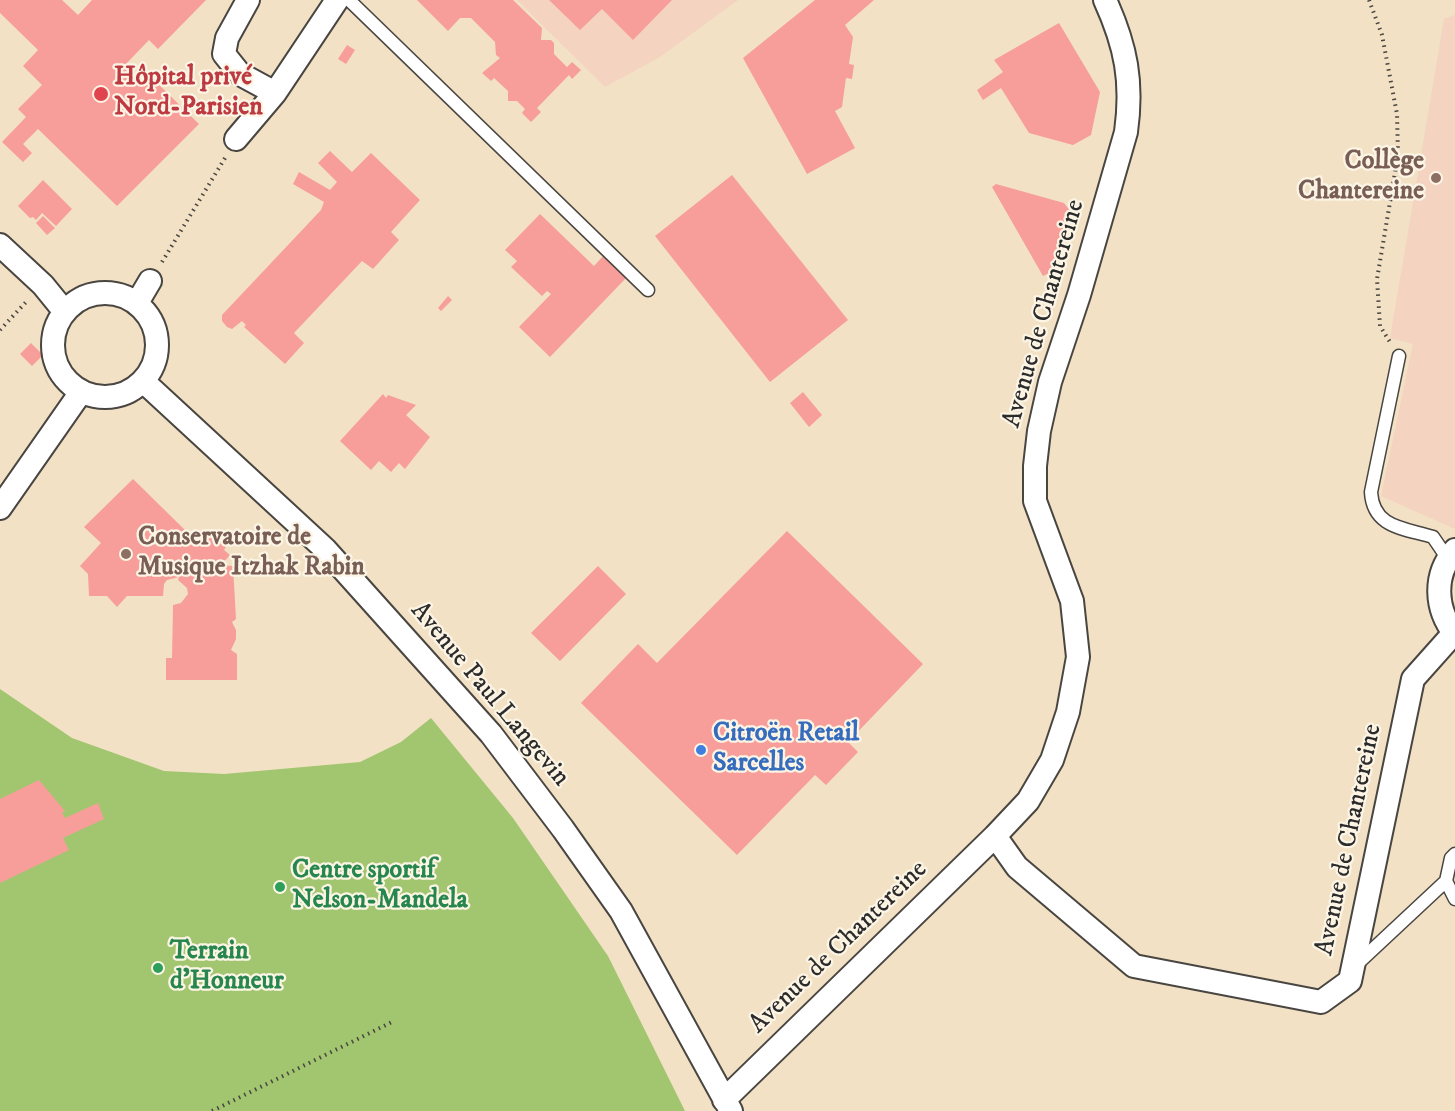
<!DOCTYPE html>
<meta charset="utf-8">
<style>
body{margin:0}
canvas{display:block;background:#f2e1c4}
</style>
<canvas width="1455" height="1111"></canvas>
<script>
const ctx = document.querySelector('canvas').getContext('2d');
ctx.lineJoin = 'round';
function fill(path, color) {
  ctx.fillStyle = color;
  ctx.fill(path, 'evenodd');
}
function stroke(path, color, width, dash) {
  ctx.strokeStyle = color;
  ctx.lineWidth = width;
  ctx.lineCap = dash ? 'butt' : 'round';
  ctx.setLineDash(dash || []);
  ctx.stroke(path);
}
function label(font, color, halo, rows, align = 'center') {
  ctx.font = font + ' "IM FELL DW Pica",serif';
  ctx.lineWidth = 4.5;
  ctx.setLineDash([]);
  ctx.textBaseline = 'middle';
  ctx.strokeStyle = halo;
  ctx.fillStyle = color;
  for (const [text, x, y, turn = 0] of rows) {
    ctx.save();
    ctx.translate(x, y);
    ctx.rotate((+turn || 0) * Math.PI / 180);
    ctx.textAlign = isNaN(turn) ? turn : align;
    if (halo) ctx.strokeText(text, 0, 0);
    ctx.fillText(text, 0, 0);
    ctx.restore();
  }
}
const built = new Path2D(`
 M517,0H738L660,57L605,87Z
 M1455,15V529L1381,496L1413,344L1390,338L1444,19Z`);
const green = new Path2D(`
 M0,689L72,738L164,771L224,774L360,762L401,742L431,718L513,818L608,956L685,1111H0Z`);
const building = new Path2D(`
 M0,0H62L78,15L92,0H206L158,49L149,40L125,65L145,84L151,77L199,124L117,206L38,129L23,144L32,153L23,162L2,142L26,117L18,109L42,85L23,66L38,50L0,13Z
 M417,0H513L542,28L541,40H551L554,43V54L567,67L572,62L581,70L572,79L569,75L537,108L541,112L531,122L522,113L525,109L517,101H508V91L494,78L491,81L482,73L500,58L496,55L495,42L471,18H460L448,31Z
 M549,0H672L633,40L602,9L580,30Z
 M815,0H874L845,25L853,37L849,64L854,65L852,79L846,78L842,107L835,111L855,148L807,174L743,58Z
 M1059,23L1100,92L1091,135L1073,145L1029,133L1001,88L983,100L977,90L1003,72L994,60Z
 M347,45L355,50L346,64L338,59Z
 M330,151L352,172L371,153L420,200L391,232L399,240L373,269L362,261L294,333L304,343L285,364L244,327L246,325L242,321L232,329L227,327L222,321V315L321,210L324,202L293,184L299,172L330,190L337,182L318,163Z
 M732,175L848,320L770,382L655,236Z
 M43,180L72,209L56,226L42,213L36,220L33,217L30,218L18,206Z
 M996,184L1064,203L1071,212L1054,271L1043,276L992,187Z
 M540,214L594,266L604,255L627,277L550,357L519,327L551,294L547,291L542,296L511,267L517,261L505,250Z
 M43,216L55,228L47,235L36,223Z
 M448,296L452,300L441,311L438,308Z
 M31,343L43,355L32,366L20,354Z
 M803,392L822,415L809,427L790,403Z
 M383,394L386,398L388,395L416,405L406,415L430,437L405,469L399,463L391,472L379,461L371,470L340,441Z
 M133,479L187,532L201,533V547L210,537L226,547L224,550L230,555L221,565L233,566L236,619L232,622L236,630V639L231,650L237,654V680H166V658H172L173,605L181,603L188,594L187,588L178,580L179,577L167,580L164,584L163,596H127L117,607L107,596H89L88,574L80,566L101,543L84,527Z
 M787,531L923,664L848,742L858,752L826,785L815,775L737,855L581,703L638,644L657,663Z
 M598,566L626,594L560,661L531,633Z
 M39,780L65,811L62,812L65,818L98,803L104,819L63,838L69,850L0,883V799Z`);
const path = new Path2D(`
 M1369,0L1382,35L1397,114L1398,155L1377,279L1380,326L1390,342
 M162,262L225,158
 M0,330L26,302
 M212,1111L394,1021`);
const lane = new Path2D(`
 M349,0L648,290
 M1399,356L1371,492C1373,528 1404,528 1433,537L1448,559
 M1446,881L1455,899
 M1356,965L1446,881L1451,858L1455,854`);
const street = new Path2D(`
 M248,0L227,38L224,54L240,74L275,93
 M236,139L275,93L337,0
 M0,245L43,285L65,312
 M53 345a52 52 0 1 1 104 0a52 52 0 1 1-104 0Z
 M137,303L150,281
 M143,381L325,549L491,734L563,829L621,911L731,1111
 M0,508L81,392
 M1455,550C1433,575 1435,609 1455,634
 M995,836L1028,801L1052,760L1068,712L1078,657L1072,601L1035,501V466L1039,431L1050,382L1079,295L1126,132C1133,82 1126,46 1105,0
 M724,1100L995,836L1017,867L1134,966L1321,1002L1350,981L1413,679L1454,633`);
const markers = [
 [101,94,8,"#e0444e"],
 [1436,178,6,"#8d6e63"],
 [126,554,6,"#8d6e63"],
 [701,750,6,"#3f7fe0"],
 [280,887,6,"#2e9e5b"],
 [158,968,6,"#2e9e5b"]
];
const healthNames = [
 ["Hôpital privé",114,79],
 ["Nord-Parisien",114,109]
];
const educationNames = [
 ["Collège",1424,163],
 ["Chantereine",1424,193],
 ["Conservatoire de",138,539,"left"],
 ["Musique Itzhak Rabin",138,569,"left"]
];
const streetNames = [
 ["Avenue de Chantereine",1045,314,-74],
 ["Avenue Paul Langevin",489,695,50],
 ["Avenue de Chantereine",1350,840,-78],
 ["Avenue de Chantereine",839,948,-44]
];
const shopNames = [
 ["Citroën Retail",713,735],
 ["Sarcelles",713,765]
];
const leisureNames = [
 ["Centre sportif",292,872],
 ["Nelson-Mandela",292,902],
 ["Terrain",170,953],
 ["d'Honneur",170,983]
];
fill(built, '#f4d3c0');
fill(green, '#a2c670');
fill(building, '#f79e9a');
stroke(lane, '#494642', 15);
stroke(street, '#494642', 26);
stroke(path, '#494642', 4, [1.5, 4.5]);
stroke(lane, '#fff', 12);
stroke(street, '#fff', 22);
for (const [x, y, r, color] of markers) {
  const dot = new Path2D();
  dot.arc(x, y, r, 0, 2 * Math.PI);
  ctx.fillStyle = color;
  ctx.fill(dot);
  stroke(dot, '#fcf5e5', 2);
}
label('bold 26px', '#be3a42', '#fcf5e5', healthNames, 'left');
label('bold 26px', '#785e54', '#fcf5e5', educationNames, 'right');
label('26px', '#2b2b2b', '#fcf5e5', streetNames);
label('bold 26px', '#366cbe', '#fcf5e5', shopNames, 'left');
label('bold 26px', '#27864d', '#fcf5e5', leisureNames, 'left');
</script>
